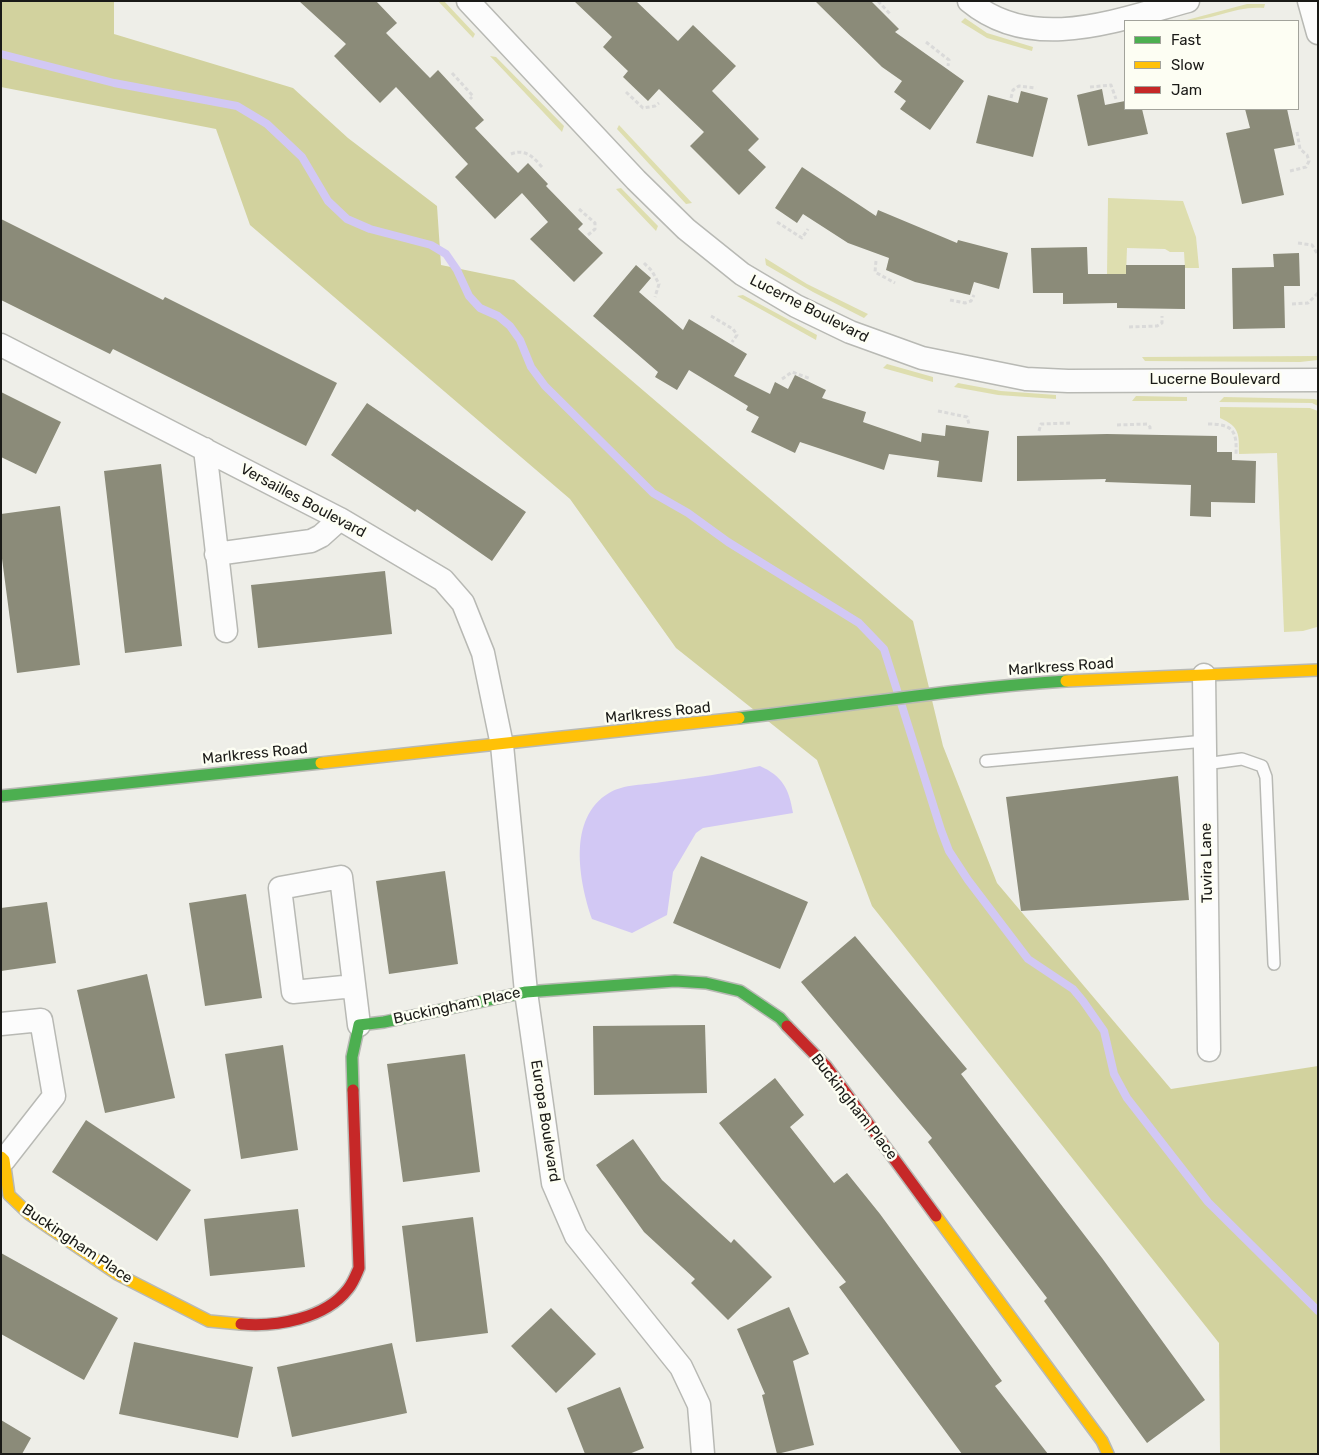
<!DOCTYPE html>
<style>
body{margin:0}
#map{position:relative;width:1319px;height:1455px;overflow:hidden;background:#eeeee8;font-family:Rubik,sans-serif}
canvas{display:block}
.frame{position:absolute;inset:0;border:2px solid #1a1a17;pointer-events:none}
.legend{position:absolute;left:1124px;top:20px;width:175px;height:90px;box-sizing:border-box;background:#fdfef3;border:1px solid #a2a39b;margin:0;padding:6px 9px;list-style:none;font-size:15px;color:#1a1a17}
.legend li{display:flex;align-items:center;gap:10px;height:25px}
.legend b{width:25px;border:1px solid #a2a39b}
</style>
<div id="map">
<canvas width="1319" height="1455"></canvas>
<div class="frame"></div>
<ul class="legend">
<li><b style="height:6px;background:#4caf50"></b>Fast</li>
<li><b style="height:6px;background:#ffc107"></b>Slow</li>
<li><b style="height:6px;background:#c62828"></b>Jam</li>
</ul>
</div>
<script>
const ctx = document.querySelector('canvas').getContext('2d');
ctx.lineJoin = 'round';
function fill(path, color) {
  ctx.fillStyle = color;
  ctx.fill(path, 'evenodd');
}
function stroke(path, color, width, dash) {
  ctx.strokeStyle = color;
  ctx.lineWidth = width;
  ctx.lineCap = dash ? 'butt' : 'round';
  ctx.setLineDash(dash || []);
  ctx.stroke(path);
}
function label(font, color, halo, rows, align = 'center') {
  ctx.font = font + ' Rubik,sans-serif';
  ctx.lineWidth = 5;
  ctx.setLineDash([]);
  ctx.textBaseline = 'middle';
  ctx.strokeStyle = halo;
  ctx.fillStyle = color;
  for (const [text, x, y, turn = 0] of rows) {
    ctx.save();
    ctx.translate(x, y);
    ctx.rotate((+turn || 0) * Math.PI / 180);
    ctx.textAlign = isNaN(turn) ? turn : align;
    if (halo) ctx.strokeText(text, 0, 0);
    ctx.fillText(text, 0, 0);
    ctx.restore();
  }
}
const green = new Path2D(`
 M438,1H444L475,34L473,38Z
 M1247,4H1265L1264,8C1237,5 1211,21 1183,21Z
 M965,18L987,33L1033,47L1032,51L987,38L961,22Z
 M490,56L496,57L564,126L562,132Z
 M619,125L692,203L686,204L617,129Z
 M621,188L658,226L656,231L616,189Z
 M1108,198L1183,201L1196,237L1199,268H1185L1184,252H1170L1165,249L1127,248L1126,274L1107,275Z
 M765,258L807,284L868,314L864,318L813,292L766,265Z
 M743,295L817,335L816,340L737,296Z
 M1318,356V360L1300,362L1145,361L1142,357Z
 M887,364L933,377V382L883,368Z
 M958,383L1001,391L1056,395V399L998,395L954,387Z
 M1136,396L1187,397V401H1132Z
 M1224,397L1314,399L1318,400V406L1312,403L1219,402Z
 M1220,407L1310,408L1318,411L1317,627L1303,631L1284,632L1277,453L1239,454C1239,434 1240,427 1220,418Z`);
const forest = new Path2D(`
 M1,1H114V34L293,88L348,138L437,206L441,265L514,280L913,621L943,746L997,883L1171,1089L1318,1066V1454H1220L1219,1343L872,906L817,760L676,648L570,499L250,225L216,129L1,87Z`);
const water = new Path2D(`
 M760,766C782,776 789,788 793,813L703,828L696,833L673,872L667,915L632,933L592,919C579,881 567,818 609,793C623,784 646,785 662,782C694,778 727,773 760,766Z`);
const stream = new Path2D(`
 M1,54L114,83L237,106L267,124L302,157L328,201L347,219L370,229L431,245L446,254L457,270L469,296L480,308L498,316L510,326L520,340L531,367L545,386L653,493L688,513L728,542L859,623L884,649L941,830L949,851L968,880L1028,959L1073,989L1083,1001L1104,1031L1114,1074L1127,1098L1208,1202L1318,1311`);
const building = new Path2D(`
 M299,1H376L397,23L386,33L430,78L438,70L484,120L475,128L518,173L528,163L548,184L546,186L583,224L578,229L603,253L574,282L530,239L548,222L522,193L495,219L455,177L468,164L396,87L380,103L334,56L346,44Z
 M574,1H636L678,41L693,25L736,66L712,91L759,139L748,150L766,167L739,195L690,146L704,132L659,89L648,101L623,77L628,71L603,47L612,37Z
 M815,1H871L899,29L895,32L964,81L930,130L900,109L906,101L894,92L902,81L882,67Z
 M1102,89L1105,105L1125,101V109H1142L1148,134L1088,146L1077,95Z
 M1021,91L1048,98L1033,157L976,143L988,95L1018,103Z
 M1245,109H1287L1295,145L1274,149L1284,195L1242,204L1226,133L1250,128Z
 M802,167L876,216L878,210L957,243L958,240L1008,253L999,289L974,282L970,295L915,282L886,270L889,258L848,243L803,214L797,223L775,208Z
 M1,219L163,300L165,297L337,383L306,446L113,349L110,354L1,300Z
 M1087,247L1088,274H1126V265H1185V309L1117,308V303L1063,304V293H1033L1031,248Z
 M1299,253L1300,286H1284L1285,328L1233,329L1232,268L1274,267L1273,254Z
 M636,265L651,278L639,292L683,330L689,319L747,354L734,376L770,394L775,382L788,389L795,375L826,390L822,398L866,412L863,422L921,442L922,433L945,436L946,425L989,431L982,482L937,477L939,461L889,454L884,470L800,442L795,453L751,432L759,417L746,410L748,406L689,370L677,390L655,377L658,372L593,316Z
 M1,392L61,422L36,474L1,457Z
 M367,403L526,512L492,561L417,509L415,512L331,455Z
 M1107,434L1217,436V452H1232V460L1256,461L1255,503L1211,502V517L1190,516L1191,485L1105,482L1106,479L1017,481V436Z
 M161,464L182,646L125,653L104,471Z
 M60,506L80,665L17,673L1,551V514Z
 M385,571L392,634L258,648L251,585Z
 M1178,776L1189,900L1021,911L1006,797Z
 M701,856L808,902L780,969L673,923Z
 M445,871L458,964L389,974L376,881Z
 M246,894L262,998L205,1006L189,903Z
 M47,902L56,963L1,971V908Z
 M855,936L967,1069L961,1074L1102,1258L1205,1400L1147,1443L1044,1301L1047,1298L928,1142L932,1138L801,982Z
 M147,974L175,1098L105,1113L77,990Z
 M705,1025L707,1093L594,1095L593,1026Z
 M283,1045L298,1150L241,1159L225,1054Z
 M465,1054L480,1172L403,1182L387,1064Z
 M775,1078L804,1115L790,1127L834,1183L847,1173L880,1214L1002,1381L995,1386L1048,1454H962L839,1287L846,1282L719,1123Z
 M86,1120L191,1190L157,1241L52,1172Z
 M633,1139L662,1180L731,1243L734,1239L772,1277L728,1320L691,1283L695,1279L644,1232L596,1165Z
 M298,1209L305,1267L210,1276L204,1219Z
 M473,1217L488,1333L416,1342L402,1226Z
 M1,1253L118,1318L84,1380L1,1334Z
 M789,1307L809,1354L793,1361L814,1445L777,1454L762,1395L765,1394L737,1329Z
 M551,1308L596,1354L556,1393L511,1346Z
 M134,1342L253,1367L238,1438L119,1414Z
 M392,1343L407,1413L292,1437L277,1367Z
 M620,1387L644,1448L629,1454H585L567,1408Z
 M1,1420L31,1438L22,1454H1Z`);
const path = new Path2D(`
 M878,1L890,14
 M926,42L949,60L948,66
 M452,73L473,96L470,99
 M1090,87L1111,85L1116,99
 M626,92L643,108L655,106L659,103
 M1011,98L1013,90L1019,86L1036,88
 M511,154C526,148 534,158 543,168
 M1290,171L1306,167L1309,161L1307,155L1300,149L1297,132
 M579,209L595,223V229L588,235
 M777,222L802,238L808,229
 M1298,243L1312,245L1318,255
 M876,261L875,272L895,283
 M644,263L652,271L659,284L655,297
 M950,300L965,303L971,301L974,295
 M1292,304L1308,303L1318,293
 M711,316L733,329L737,335L732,342
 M1129,327L1157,326L1162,323V316
 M782,379L792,372L811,379
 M938,411L967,417L969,424
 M1208,424C1233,424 1237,431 1236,454
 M1117,425L1147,424L1150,427V431
 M1039,431L1041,424L1070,423`);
const lane = new Path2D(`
 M986,761L1205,741
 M1205,764L1242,759L1262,766L1266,777L1274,964`);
const street = new Path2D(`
 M468,1L636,180L686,229L742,274L796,306L850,332L922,358L1026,379L1068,381L1318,380
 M969,1C1033,54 1117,20 1188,1
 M1309,1L1318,33
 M1,345L340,519L443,580L463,603L483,653L502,745L526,992L553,1183L576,1236L681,1367L699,1405L703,1454
 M205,449L226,631
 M216,554L311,541L321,536L340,519
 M1204,675L1209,1050
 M354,986L293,992L280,888L341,877L359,1025
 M1,1024L41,1020L54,1096L4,1160`);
const fast = new Path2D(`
 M739,718C848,706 957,688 1066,681
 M1,796L321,763
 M353,1090L352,1057L359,1025L384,1022L526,992L675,981L706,983L740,991L780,1018L787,1026`);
const slow = new Path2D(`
 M1066,681L1318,670
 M321,763L739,718
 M1,1157L4,1160L9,1195L29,1214L117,1274L209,1321L241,1324
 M936,1216L1102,1441L1108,1454`);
const jam = new Path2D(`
 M787,1026L826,1066L936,1216
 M241,1324C276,1327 325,1319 348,1289C353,1283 356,1275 359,1268L353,1090`);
const streetNames = [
 ["Lucerne Boulevard",809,309,27],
 ["Lucerne Boulevard",1215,380],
 ["Versailles Boulevard",303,501,28],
 ["Marlkress Road",1061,667,-4],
 ["Marlkress Road",658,713,-6],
 ["Marlkress Road",255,754,-6],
 ["Tuvira Lane",1207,863,-91],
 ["Buckingham Place",457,1006,-12],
 ["Buckingham Place",854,1107,52],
 ["Europa Boulevard",545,1121,81],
 ["Buckingham Place",77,1244,34]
];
fill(green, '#dedeaf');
fill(forest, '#d2d29e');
fill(water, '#d2c8f4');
stroke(stream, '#d2c8f4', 8);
fill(building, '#8b8b79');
stroke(lane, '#b8b9b4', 14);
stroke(street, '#b8b9b4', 25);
stroke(fast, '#b8b9b4', 14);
stroke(slow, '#b8b9b4', 14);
stroke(jam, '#b8b9b4', 14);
stroke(path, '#dadad9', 3, [4, 2.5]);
stroke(lane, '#fcfcfc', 11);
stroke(street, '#fcfcfc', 22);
stroke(fast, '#4caf50', 11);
stroke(slow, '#ffc107', 11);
stroke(jam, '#c62828', 11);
label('15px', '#1a1a17', '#fdfef3', streetNames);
</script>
